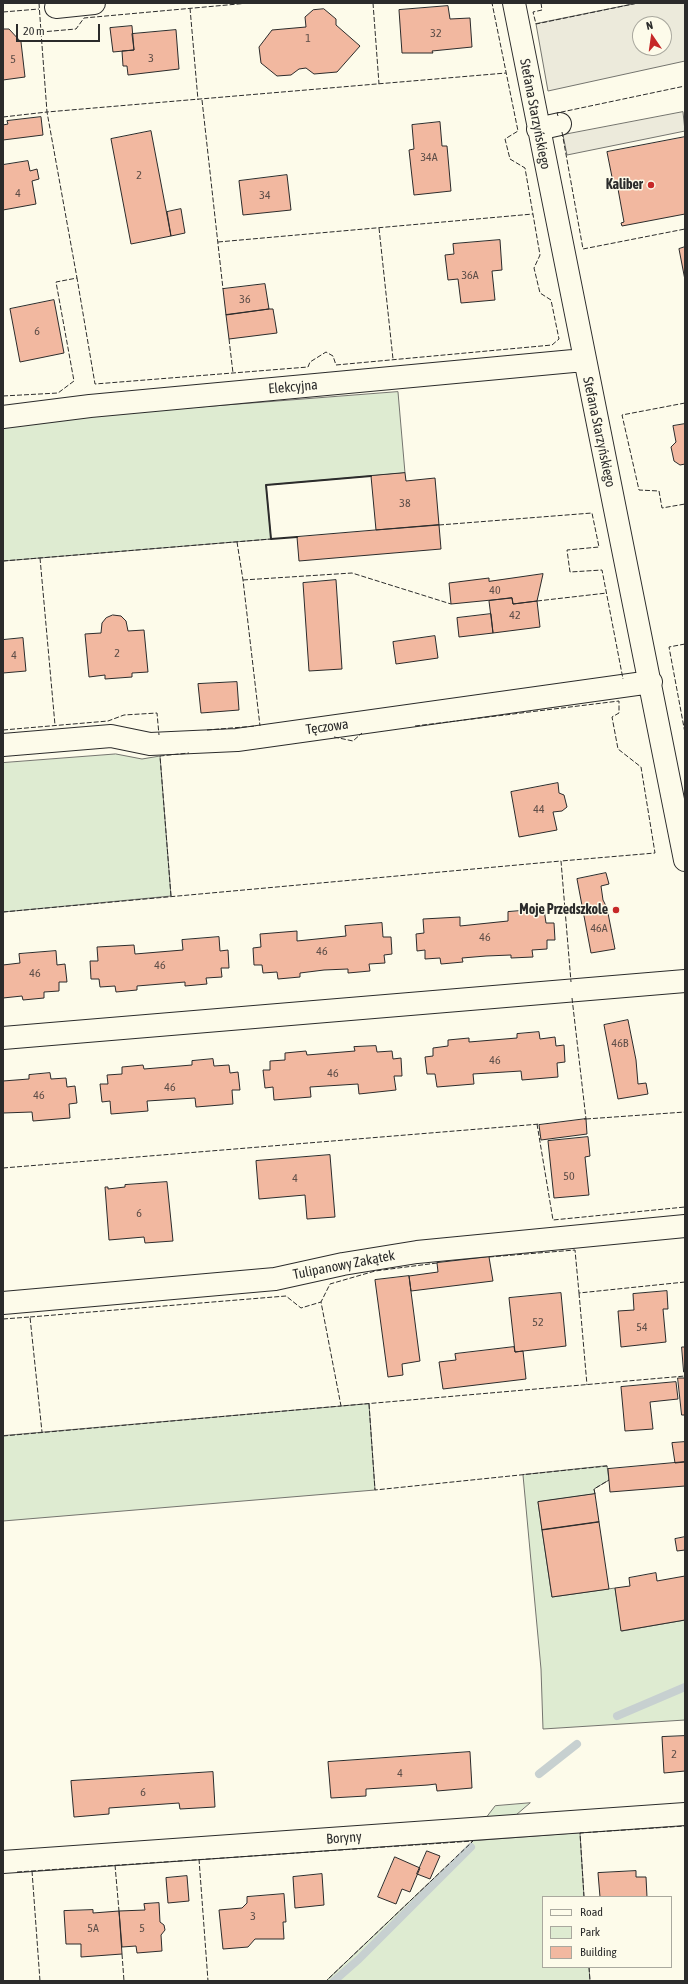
<!DOCTYPE html>
<meta charset="utf-8">
<style>
body{margin:0}
#map{position:relative;width:688px;height:1984px;overflow:hidden;background:#fdfbea;font-family:"Asap Condensed",sans-serif}
canvas{display:block}
.frame{position:absolute;inset:0;border:4px solid #2b2b2b;pointer-events:none}
.legend{position:absolute;left:542px;top:1896px;width:130px;height:72px;box-sizing:border-box;background:#fdfbea;border:1px solid #a9a89e;margin:0;padding:5px 7px;list-style:none;font-size:12px;color:#2b2b2b}
.legend li{display:flex;align-items:center;gap:8px;height:20px}
.legend b{width:20px;border:1px solid #a9a89e}
.north{position:absolute;left:632px;top:16px;width:40px;height:40px;box-sizing:border-box;background:#fdfbea;border:1px solid #a9a89e;border-radius:50%;rotate:347deg;font-size:11px;font-weight:700;line-height:16px;text-align:center;color:#2b2b2b}
.north::after{content:'';display:block;margin:auto;width:14px;height:18px;background:#c62828;clip-path:polygon(50% 0,100% 100%,50% 72%,0 100%)}
.scale{position:absolute;left:16px;top:24px;width:84px;height:18px;box-sizing:border-box;border:2px solid #2b2b2b;border-top:0;padding-left:5px;font-size:12px;line-height:14px;white-space:nowrap;color:#2b2b2b;-webkit-text-stroke:3px #fdfbea;paint-order:stroke}
</style>
<div id="map">
<canvas width="688" height="1984"></canvas>
<div class="frame"></div>
<ul class="legend">
<li><b style="height:5px;background:#fdfbea"></b>Road</li>
<li><b style="height:11px;background:#deebd1"></b>Park</li>
<li><b style="height:11px;background:#f2b8a0"></b>Building</li>
</ul>
<div class="north">N</div>
<div class="scale">20 m</div>
</div>
<script>
const ctx = document.querySelector('canvas').getContext('2d');
ctx.lineJoin = 'round';
function fill(path, color) {
  ctx.fillStyle = color;
  ctx.fill(path, 'evenodd');
}
function stroke(path, color, width, dash) {
  ctx.strokeStyle = color;
  ctx.lineWidth = width;
  ctx.lineCap = dash ? 'butt' : 'round';
  ctx.setLineDash(dash || []);
  ctx.stroke(path);
}
function label(font, color, halo, rows, align = 'center') {
  ctx.font = font + ' "Asap Condensed",sans-serif';
  ctx.lineWidth = 3;
  ctx.setLineDash([]);
  ctx.textBaseline = 'middle';
  ctx.strokeStyle = halo;
  ctx.fillStyle = color;
  for (const [text, x, y, turn = 0] of rows) {
    ctx.save();
    ctx.translate(x, y);
    ctx.rotate((+turn || 0) * Math.PI / 180);
    ctx.textAlign = isNaN(turn) ? turn : align;
    if (halo) ctx.strokeText(text, 0, 0);
    ctx.fillText(text, 0, 0);
    ctx.restore();
  }
}
const green = new Path2D(`
 M398,392L405,473L266,485L271,539L3,561V426L123,413Z
 M116,754L142,759L160,756L171,896L3,912V763Z
 M369,1404L375,1490L3,1521V1436Z
 M607,1466L609,1480L594,1489L595,1494L538,1502L552,1597L615,1588L622,1631L685,1620V1720L543,1729L541,1669L523,1475Z
 M530,1803L509,1821L482,1823L495,1806Z
 M580,1833L584,1897H543V1967H589L590,1981H326L473,1841Z`);
const parking = new Path2D(`
 M638,3H685V61L548,91L536,24ZM640,24H664V48H640Z
 M683,112L685,131L567,155L563,135Z`);
const stream = new Path2D(`
 M617,1716L685,1687
 M539,1774L577,1744
 M334,1981L359,1959L471,1847`);
const building = new Path2D(`
 M448,6L450,19L470,18L472,47L432,51L433,53H402L399,10Z
 M324,9L336,19V25L360,46L337,72L314,74L306,68L299,69L291,75L277,76L261,63L259,47L272,30L306,27L305,17L313,10Z
 M132,26L134,50L113,52L110,28Z
 M3,29H9L21,42L25,77L3,80Z
 M176,30L179,69L128,75L127,66H123L122,51L134,50L132,34Z
 M41,117L43,135L3,140V125L8,124L7,121Z
 M440,122L442,146H447L451,191L414,195L409,150L414,149L412,125Z
 M151,131L171,236L131,244L111,139Z
 M685,137V214L622,226L621,223L624,222L618,189L616,181L613,182L607,152Z
 M28,161L30,171L37,169L39,179L32,181L36,204L3,210V165Z
 M287,175L291,210L243,215L239,181Z
 M181,209L185,233L171,236L167,212Z
 M500,240L502,270L492,271L495,300L461,303L458,279L448,280L445,255L454,254L453,244Z
 M685,247V280L679,249Z
 M265,284L269,309L226,315L223,289Z
 M54,300L64,353L20,362L10,309Z
 M269,309H273L277,333L229,339L226,315Z
 M685,424V464L680,465L674,461L671,447L676,442L673,426Z
 M405,473L406,481L435,478L439,525L376,530L371,476Z
 M439,525L441,549L299,561L297,537Z
 M543,574L537,601L513,604L512,598L451,604L449,583L489,578V581Z
 M336,580L342,669L309,671L303,583Z
 M512,598L513,604L537,601L540,627L493,633L489,601Z
 M491,614L493,633L459,637L457,618Z
 M113,615L121,616L126,621L128,631L144,630L148,672L132,673V677L105,679V675L89,677L85,634L101,633L102,623L106,618Z
 M435,636L438,658L396,664L393,642Z
 M23,638L26,671L3,673V640Z
 M237,682L239,710L201,713L198,684Z
 M558,783L559,793L564,795L567,807L562,811L553,812L557,830L519,837L511,792Z
 M606,873L609,884L601,886L603,900L607,908L615,949L591,953L577,879Z
 M544,909L546,923H554L555,940H547V949L532,950L533,957L511,958V955L486,956L462,958L463,962L441,964L440,958L425,959V950L417,951L416,934L424,933L423,919L460,917V926L508,921V912Z
 M382,923L383,937H391L392,954L384,955L385,963L369,964L370,971L348,973V969L324,970L300,973V977L278,979L277,972L263,973L262,965H254L253,948L261,947L260,934L297,931V941L346,936L345,926Z
 M219,937L220,951L228,950L229,968H221L222,977L206,978L207,984L185,986V982L137,986V990L116,992L115,986L100,987L99,979H91L90,961H98L97,947L134,945L135,954L183,950L182,940Z
 M56,951L57,965L65,964L67,982H59V991L44,992V998L23,1000L22,996L3,998V965L20,963L19,954Z
 M628,1020L636,1060L638,1084L646,1083L648,1094L618,1099L604,1025Z
 M539,1032L540,1039L555,1037L556,1046L564,1045L565,1062L557,1063L558,1077L522,1080L521,1071L473,1074L474,1084L437,1087L435,1074H427L425,1057L433,1056V1048L448,1046V1040L469,1038V1042L517,1038V1034Z
 M376,1046L377,1052L392,1051L393,1059L401,1058L402,1076H394L396,1090L359,1094L358,1084L310,1087L311,1097L274,1100L273,1087L265,1088L263,1070H270V1061L285,1060V1053L306,1051L307,1055L355,1051L354,1047Z
 M213,1059L214,1066L229,1065L230,1073L238,1072L240,1090H232L233,1104L196,1107L195,1098L147,1101L148,1111L111,1114L110,1101L102,1102L100,1084H108L107,1075L122,1074V1067L143,1065L144,1069L192,1065V1061Z
 M50,1073L51,1079L66,1078L67,1087L75,1086L77,1103L69,1104L70,1118L33,1121L32,1112L3,1113V1081L29,1079V1075Z
 M586,1119L587,1134L541,1140L539,1125Z
 M588,1137L590,1156L585,1157L589,1195L554,1198L548,1141Z
 M330,1155L335,1217L307,1219L305,1195L259,1199L256,1161Z
 M167,1182L173,1241L145,1243L144,1237L109,1240L105,1187H108V1189L125,1187V1185Z
 M489,1257L493,1281L411,1291L409,1276L438,1272L437,1263Z
 M409,1276L420,1361L402,1364L403,1375L388,1377L375,1280Z
 M667,1291L668,1309H663L666,1342L621,1347L618,1311L634,1310L633,1294Z
 M561,1293L566,1346L515,1352L509,1298Z
 M514,1347L515,1352L523,1351L526,1379L443,1389L439,1362L456,1360L455,1354Z
 M682,1347H685V1372H684Z
 M678,1378H685V1415H682Z
 M676,1382L678,1399L650,1402L653,1429L625,1431L621,1387Z
 M685,1442V1462L675,1463L672,1443Z
 M685,1462V1486L610,1492L608,1469Z
 M595,1494L599,1522L542,1530L538,1502Z
 M599,1522L609,1589L552,1597L542,1530Z
 M685,1537V1550L677,1551L675,1539Z
 M656,1573L657,1581L685,1576V1620L621,1631L615,1588L630,1586L629,1578Z
 M685,1736V1771L664,1773L662,1737Z
 M470,1752L472,1788L437,1791L436,1784L428,1785L366,1789V1796L331,1798L328,1762Z
 M213,1772L215,1807L180,1809L179,1803L109,1808V1814L74,1817L71,1781Z
 M427,1851L440,1856L430,1879L417,1874Z
 M395,1857L420,1868L410,1892L402,1889L396,1904L378,1897Z
 M636,1871V1877H646L647,1897H600L598,1873Z
 M322,1874L324,1905L295,1908L293,1877Z
 M187,1876L189,1901L168,1903L166,1878Z
 M284,1894L286,1922H283L284,1939H255L248,1947L223,1949L219,1910L242,1908L247,1903V1897Z
 M159,1903L160,1922L164,1925L165,1930L161,1935L162,1951L137,1953L136,1946L122,1947L119,1911L145,1910L144,1904Z
 M93,1910V1913L119,1911L122,1954L81,1957V1944H66L64,1911Z`);
const minor = new Path2D(`
 M514,3L685,860
 M56,7L94,3
 M538,129L560,124
 M3,417L90,406L584,360
 M3,745L111,736L150,744L237,740L651,682
 M3,1038L685,981
 M3,1303L275,1279L343,1264L417,1252L685,1226
 M3,1862L685,1814`);
const fence = new Path2D(`
 M39,3L41,32L76,29L84,18L249,3
 M373,3L379,84
 M541,3L542,10L533,12L536,24L638,3
 M190,8L198,100
 M3,12L39,9
 M41,32L47,112L506,73
 M202,100L223,289
 M558,116L557,113L685,86
 M3,117L47,112L77,278
 M562,132L583,249L685,229
 M379,228L393,359
 M218,242L533,214
 M229,339L233,373
 M3,396L58,393L74,381L56,282L77,278L95,384L308,367L310,362L326,352L333,356L336,365L552,345L559,339L551,300L540,293L534,268L540,255L525,168L510,159L505,139L518,131L492,3
 M685,403L622,415L639,490L659,491L662,508L685,504
 M439,525L592,513L599,547L567,550L570,572L602,570L623,679
 M237,542L243,580L260,726
 M40,558L55,725
 M3,561L271,539
 M243,580L352,573L451,604
 M537,601L607,593
 M685,644L669,647L685,733
 M415,726L619,701V713L612,717L618,749L641,767L655,853L561,861
 M3,730L108,721L124,715L157,713L159,735
 M207,730L256,726
 M334,737L353,741L362,733
 M171,896L160,756L189,753
 M3,912L561,861L571,982
 M572,998L586,1119H584
 M586,1119L685,1112
 M537,1124L553,1220L685,1207
 M3,1168L540,1124
 M489,1257L575,1250L579,1293L685,1282
 M437,1263L375,1271L330,1284L321,1302L341,1406L685,1376
 M579,1293L587,1385
 M30,1317L286,1296L301,1308L321,1302
 M3,1319L30,1317L42,1432
 M369,1404L375,1490L607,1466L608,1469
 M3,1436L341,1406
 M595,1494L594,1489L609,1480
 M199,1859L208,1981
 M115,1865L119,1911
 M32,1871L40,1981
 M17,1872L473,1841L326,1981
 M584,1897L580,1833L685,1826
 M122,1954L124,1981
 M589,1967L590,1981`);
const wall = new Path2D(`
 M297,537L271,539L266,485L371,476`);
const markers = [
 [651,185,4,"#c62828"],
 [616,910,4,"#c62828"]
];
const numberNames = [
 ["32",436,33],
 ["1",308,38],
 ["3",151,58],
 ["5",13,59],
 ["34A",429,157],
 ["2",139,175],
 ["4",18,193],
 ["34",265,195],
 ["36A",470,275],
 ["36",245,299],
 ["6",37,331],
 ["38",405,503],
 ["40",495,590],
 ["42",515,615],
 ["2",117,653],
 ["4",14,655],
 ["44",539,809],
 ["46A",599,928],
 ["46",485,937],
 ["46",322,951],
 ["46",160,965],
 ["46",35,973],
 ["46B",620,1043],
 ["46",495,1060],
 ["46",333,1073],
 ["46",170,1087],
 ["46",39,1095],
 ["50",569,1176],
 ["4",295,1178],
 ["6",139,1213],
 ["52",538,1322],
 ["54",642,1327],
 ["2",674,1754],
 ["4",400,1773],
 ["6",143,1792],
 ["3",253,1916],
 ["5A",93,1928],
 ["5",142,1928]
];
const streetNames = [
 ["Stefana Starzyńskiego",535,114,79],
 ["Elekcyjna",293,387,-5],
 ["Stefana Starzyńskiego",599,432,78],
 ["Tęczowa",327,727,-8],
 ["Tulipanowy Zakątek",344,1265,-11],
 ["Boryny",344,1838,-4]
];
const poiNames = [
 ["Kaliber",643,185],
 ["Moje Przedszkole",608,910]
];
fill(green, '#deebd1');
stroke(green, '#74746e', 1);
fill(parking, '#eceadb');
stroke(parking, '#74746e', 1);
stroke(stream, '#c7d0d0', 8);
fill(building, '#f2b8a0');
stroke(building, '#2b2b2b', 1);
stroke(minor, '#2b2b2b', 24);
stroke(minor, '#fdfbea', 22);
stroke(fence, '#2b2b2b', 1, [5, 2]);
stroke(wall, '#2b2b2b', 2);
for (const [x, y, r, color] of markers) {
  const dot = new Path2D();
  dot.arc(x, y, r, 0, 2 * Math.PI);
  ctx.fillStyle = color;
  ctx.fill(dot);
  stroke(dot, '#fdfbea', 1.5);
}
label('12px', '#5d4e48', null, numberNames);
label('14px', '#2b2b2b', '#fdfbea', streetNames);
label('bold 14px', '#2b2b2b', '#fdfbea', poiNames, 'right');
</script>
